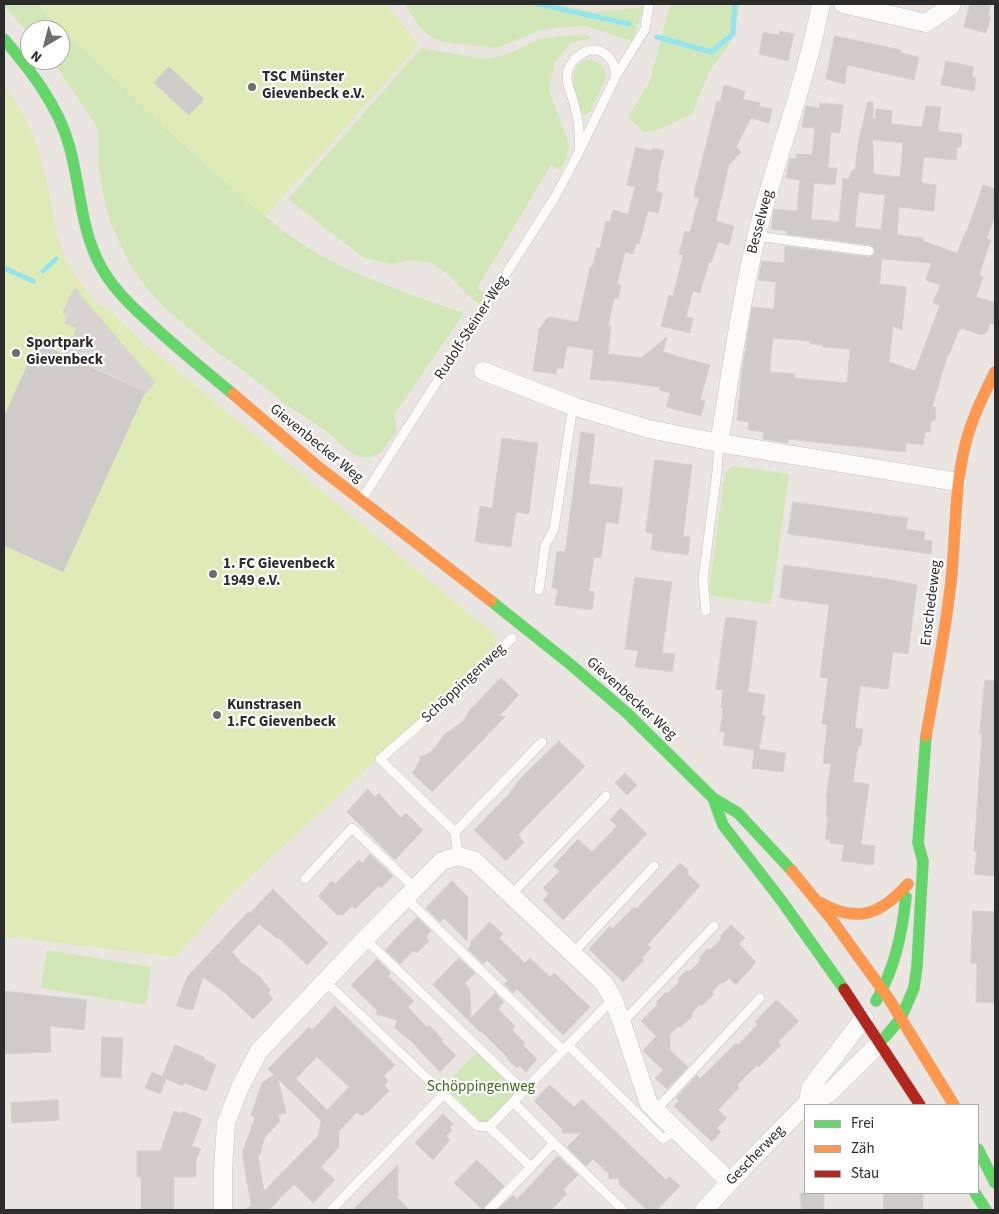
<!DOCTYPE html>
<meta charset="utf-8">
<style>
body{margin:0}
#map{position:relative;width:999px;height:1214px;overflow:hidden;background:#eae5e1;font-family:"Source Sans 3",sans-serif}
canvas{display:block}
.frame{position:absolute;inset:0;border:5px solid #2c2c2c;pointer-events:none}
.legend{position:absolute;left:804px;top:1104px;width:175px;height:90px;box-sizing:border-box;background:#fff;border:1px solid #ababab;margin:0;padding:6px 9px;list-style:none;font-size:15px;color:#2c2c2c}
.legend li{display:flex;align-items:center;gap:10px;height:25px}
.legend b{width:25px;border:1px solid #ababab}
.north{position:absolute;left:20px;top:20px;width:50px;height:50px;box-sizing:border-box;background:#fff;border:1px solid #ababab;border-radius:50%;rotate:217deg;font-size:14px;font-weight:700;line-height:20px;text-align:center;color:#2c2c2c}
.north::after{content:'';display:block;margin:auto;width:18px;height:22px;background:#6e6d6b;clip-path:polygon(50% 0,100% 100%,50% 72%,0 100%)}
</style>
<div id="map">
<canvas width="999" height="1214"></canvas>
<div class="frame"></div>
<ul class="legend">
<li><b style="height:6px;background:#63d668"></b>Frei</li>
<li><b style="height:6px;background:#ff974d"></b>Zäh</li>
<li><b style="height:6px;background:#b3261e"></b>Stau</li>
</ul>
<div class="north">N</div>
</div>
<script>
const ctx = document.querySelector('canvas').getContext('2d');
ctx.lineJoin = 'round';
function fill(path, color) {
  ctx.fillStyle = color;
  ctx.fill(path, 'evenodd');
}
function stroke(path, color, width, dash) {
  ctx.strokeStyle = color;
  ctx.lineWidth = width;
  ctx.lineCap = dash ? 'butt' : 'round';
  ctx.setLineDash(dash || []);
  ctx.stroke(path);
}
function label(font, color, halo, rows, align = 'center') {
  ctx.font = font + ' "Source Sans 3",sans-serif';
  ctx.lineWidth = 4.5;
  ctx.setLineDash([]);
  ctx.textBaseline = 'middle';
  ctx.strokeStyle = halo;
  ctx.fillStyle = color;
  for (const [text, x, y, turn = 0] of rows) {
    ctx.save();
    ctx.translate(x, y);
    ctx.rotate((+turn || 0) * Math.PI / 180);
    ctx.textAlign = isNaN(turn) ? turn : align;
    if (halo) ctx.strokeText(text, 0, 0);
    ctx.fillText(text, 0, 0);
    ctx.restore();
  }
}
const education = new Path2D(`
 M564,4H645L644,6L595,11Z`);
const green = new Path2D(`
 M4,4H37C95,60 152,117 213,171C247,201 280,232 320,255C365,280 415,296 464,313L394,415L397,430L382,452L376,455L369,457H360L350,452L325,430L282,402L248,374L214,350L165,308L145,286L129,263L110,221L104,200L98,161V130L96,126L52,60H60V30H30V35L4,6Z
 M404,4H558L595,12L644,7L632,41L586,26L566,27L541,30L497,48L442,42L430,36L419,26Z
 M671,4H740L731,42L710,70L692,114L658,130L644,132L628,117L650,81L666,18Z
 M587,35L591,38L571,43L555,62L549,90L564,130L569,146L566,160L560,170L551,165L477,288L487,294L481,305L465,293L450,276L432,263L411,260L392,264L364,258L288,199L421,48L485,59L505,55L540,39L561,36Z
 M590,59C599,62 606,68 606,78L590,112L585,115L579,111C576,93 564,63 590,59Z
 M733,466L789,474L771,604L712,596L709,591L725,472Z
 M47,950L151,967L146,1005L41,988Z
 M478,1051L518,1090L487,1122H481L444,1086Z`);
const pitch = new Path2D(`
 M37,4H386L419,45L265,217L167,130Z
 M4,85L22,112L35,139L46,178L56,230L66,260L93,300L112,313L144,343L496,636L497,647L230,896L176,957L4,936Z`);
const plaza = new Path2D(`
 M76,287L80,292L79,293L155,382L147,393L115,377L65,355L76,328L64,323L67,316L62,313L72,291Z`);
const stream = new Path2D(`
 M538,4L629,24
 M657,37L711,52L733,34L735,4
 M4,268L33,281
 M43,271L56,259`);
const building = new Path2D(`
 M970,4H991L988,16L991,17L986,33L964,27Z
 M780,31L794,34L788,61L759,54L763,32L779,35Z
 M835,36L901,50V53L919,57L914,80L847,65L845,84L826,79Z
 M946,61L974,67L972,77L976,78L974,91L941,85Z
 M169,67L204,99L189,115L154,83Z
 M724,85L745,91L743,99L760,103L759,106L772,109L769,123L751,118L736,147L741,152L729,165L716,221L734,226L729,245L718,242L711,263L709,262L700,293L693,291L686,317L693,318L690,333L661,326L669,295L673,296L683,255L679,254L685,231L690,232L699,198L694,197L695,189L717,101L720,102Z
 M868,102H873V118L875,119L876,109L892,111L891,124L922,127L926,106L941,107L938,131L962,134L961,147H957L956,160L924,157L921,183L936,185L934,211L899,207L897,235L923,238V241L957,253L966,231H967L983,185L995,189V215L987,238L991,240L979,275L983,277L976,297L995,302V325L990,323L987,332L982,335L961,328L958,332L949,355L948,354L932,407H936L935,421H931L930,432H925L923,445L906,443L905,452L788,439V443L763,439L764,432L748,430L749,422L737,420L742,371L752,307L774,309L776,282L758,280L762,261L784,263L785,246L868,257L874,255L875,251L873,246L870,245L786,234L787,231L771,229L774,209L797,211L800,180L786,178L790,158L796,159V154L812,155L815,128L802,127L806,106L819,108L820,103L843,105L840,133L831,132L828,168H837L835,185L814,183L811,219L839,222L843,178L849,179L852,170H855L858,144ZM873,140L903,143L900,177L874,174ZM859,192L885,195L881,230L855,227ZM882,259L931,263L926,280L940,285L933,303L940,305L915,371L889,362L893,326L902,330L906,287L880,284ZM773,338L810,341V344L823,345V347L850,349L847,383L794,378L795,374L770,372Z
 M636,147L650,151L654,148L664,151L658,176L659,179L656,191L663,193L658,213L648,211L639,244L636,243L633,254L625,252L617,284L621,285L618,298L614,299L608,326H611L608,354L641,358L667,337L663,352L710,365L700,400L705,401L701,416L666,407L670,393L659,390L660,387L606,380V381L590,379L594,350L567,346L563,369L557,368L556,374L533,371L539,329L548,317L578,322L590,267H592L597,248H600L606,221L610,222L613,210L628,214L635,187L627,185Z
 M38,343L145,392L63,572L4,545V417Z
 M581,432L595,434L589,484L623,488L618,524L606,522L601,558L594,557L589,591L594,592L592,610L555,605L558,589L552,588L557,551L565,552Z
 M502,438L538,443L529,514L516,512L511,547L475,542L480,506L492,508Z
 M655,460L692,465L683,536L690,537L688,555L651,550L653,534L646,532Z
 M793,502L908,518L906,529L925,532L924,540L932,541L931,554L788,534Z
 M784,565L887,579L917,585L908,654L893,652L888,689L860,686L855,728L863,729L861,746H858L853,782L869,784L861,844L875,846L873,865L841,861L844,845L830,843V840L825,839L828,817L826,816L827,799L826,798L831,764L823,763L827,725L822,724L828,678L820,677L829,605L780,598Z
 M635,577L672,582L662,653L675,654L672,672L635,667L638,651L625,649Z
 M726,617L757,621L748,692L765,695L762,715L765,716L759,749L786,753L783,772L752,768L754,750L723,745L725,732H720L723,708H721L723,690L716,689Z
 M501,678L519,695L499,716H506L432,792L412,773L417,767L416,766L420,760V756H424L433,750L444,735L462,722L470,710Z
 M985,680L995,681V876L974,874L977,851H974L982,734L980,733Z
 M559,741L585,766L518,835L524,842L506,861L474,830L510,793L520,779Z
 M625,773L637,785L627,795L615,783Z
 M368,789L375,797L379,793L401,818L406,813L423,830L395,860L347,812Z
 M621,808L647,834L563,920L543,900L549,894L543,888L560,871L553,866L578,839L592,852L617,826L610,820Z
 M370,854L393,876L381,888L379,886L355,909L352,906L343,915H337L318,896L332,881L335,884L359,860L362,863Z
 M680,863L688,870V874L700,886L647,945L651,948L642,958L644,960L623,982L589,949L610,926L612,929L634,907L636,909Z
 M452,881L468,897L467,941L444,918L440,922L426,908Z
 M273,889L328,943L307,965L279,938L278,939L259,924L232,952L241,963L259,976L271,990L268,993L273,999L253,1019L225,993L203,977L193,1010L176,1006L187,977L248,912L250,913Z
 M973,911L995,912V1003L976,1002L977,963H971Z
 M417,917L431,931L426,937L429,941L417,953L415,951L412,952L400,964L385,950Z
 M490,922L503,934L499,938L525,963L530,958L550,977L554,973L590,1007L563,1035L517,989L513,993L504,984L508,981L487,960L483,964L468,949L471,945L470,943Z
 M731,925L745,938L739,944L756,962L736,985L729,978L724,983H720L713,991V995L703,1005H699L692,1013V1017L681,1027H677L670,1035V1050L641,1021L657,1005V1001L665,993H668L679,982L678,979L686,971H690L700,961V957L707,949H711L721,939V935Z
 M459,958L475,973L465,983L470,990L471,1018L495,993L504,1002L498,1009L515,1026L512,1030L525,1043L523,1045L537,1059L526,1072L520,1066L517,1068L507,1059L508,1058L481,1031L480,1032L433,985Z
 M377,959L391,973L388,976L414,1001L408,1007L427,1027L429,1025L443,1040L441,1041L456,1055L440,1072L412,1042L395,1028L397,1020L376,1014L377,1010L351,985Z
 M4,991L87,1000L84,1030L50,1026L51,1052L4,1054Z
 M777,1000L799,1021L778,1042L781,1045L759,1067L757,1065L737,1085L739,1088L718,1110L727,1118L717,1128L721,1132L712,1142L674,1106L679,1101L676,1098L697,1075L700,1079L736,1043L738,1045L758,1024L755,1022Z
 M335,1006L395,1065L384,1076L388,1081L384,1085L389,1091L367,1113L366,1112L362,1116L357,1112L339,1131V1147L321,1167L335,1180L313,1203L294,1184L269,1210H245L251,1205L243,1159V1150L255,1118L251,1115L262,1083L274,1075L268,1069L309,1027L312,1030ZM317,1057L349,1087L327,1110L296,1079ZM278,1079L321,1121L318,1136L264,1191L258,1156L261,1153L262,1146L265,1137L280,1121L278,1115L286,1113Z
 M102,1037L123,1038L121,1078L101,1077Z
 M656,1037L688,1067L667,1089L655,1078L663,1070L643,1051Z
 M175,1045L204,1057L205,1060L216,1065L206,1091L184,1083L183,1086L166,1079L160,1094L145,1088L152,1072L162,1076Z
 M550,1085L574,1107L582,1099L666,1180L669,1176L680,1186L657,1210H647L619,1184V1178L609,1179V1174L593,1159L586,1166L567,1147L581,1133H562V1129L534,1101Z
 M58,1100L59,1120L12,1123L11,1103Z
 M174,1111L180,1113L184,1112L202,1119L192,1146L201,1149L196,1160V1177H174V1210H141V1177H137V1151H160Z
 M443,1114L453,1124L450,1127L452,1130L446,1136L450,1140L433,1160L415,1143Z
 M558,1156L578,1175L563,1190L567,1194L551,1210H497L513,1195L517,1199Z
 M477,1160L504,1186L485,1206L483,1210L454,1183Z
 M398,1165V1198L409,1210H353Z
 M800,1193H824V1210H802Z
 M884,1193L923,1194V1210H884Z`);
const lane = new Path2D(`
 M579,150C581,132 578,117 573,100C571,93 567,85 567,78C567,67 574,58 583,53C589,49 598,49 604,53C613,59 614,66 616,76
 M756,236L869,251
 M362,499L555,197L578,154L616,76L645,29L649,4
 M539,590L545,546L554,529L573,406
 M706,611L703,579L717,472L719,443
 M455,832L542,742
 M458,856L455,832L380,759L471,680L512,638
 M305,879L352,828L415,888
 M511,895L606,796
 M406,898L563,1050
 M365,939L524,1091
 M573,953L654,866
 M325,981L477,1126L489,1127
 M622,1023L714,926
 M568,1045L663,1139L677,1130
 M513,1102L554,1143L531,1167L489,1127L613,999
 M656,1110L760,998
 M554,1143L623,1210
 M331,1210L443,1095
 M489,1210L531,1167`);
const street = new Path2D(`
 M843,4L926,23L951,6V4
 M483,371L573,406L649,429L719,443L958,482
 M719,443C731,374 740,303 757,234C776,157 806,82 821,4
 M808,1102L821,1098L828,1094L880,1043
 M223,1210V1170L226,1123L240,1087L259,1051L365,939L442,861L458,856L475,861L604,983L613,999L622,1023L649,1104L730,1182
 M704,1210L745,1166L808,1102L810,1089L814,1083L864,1018`);
const fast = new Path2D(`
 M4,39C30,70 58,105 69,145C80,183 80,223 97,259C109,285 129,304 150,323C177,348 205,371 233,394
 M491,601L570,664L627,713L713,798L738,813L792,871
 M713,798L723,825L781,900L844,989
 M876,1001C895,968 902,934 906,897
 M880,1043L901,1018L914,988L917,966L923,861L918,843L926,736
 M978,1149L995,1183
 M975,1193L986,1210`);
const slow = new Path2D(`
 M233,394L316,465L491,601
 M926,736C935,685 945,634 951,582C956,537 954,490 965,446C971,420 983,396 995,372
 M792,871L832,920L889,999L954,1105
 M819,902C857,924 880,915 908,884`);
const jam = new Path2D(`
 M844,989L920,1105`);
const markers = [
 [252,87,5,"#6e6d6b"],
 [16,353,5,"#6e6d6b"],
 [213,574,5,"#6e6d6b"],
 [217,715,5,"#6e6d6b"]
];
const poiNames = [
 ["TSC Münster",262,78],
 ["Gievenbeck e.V.",262,95],
 ["Sportpark",26,344],
 ["Gievenbeck",26,361],
 ["1. FC Gievenbeck",223,565],
 ["1949 e.V.",223,582],
 ["Kunstrasen",227,706],
 ["1.FC Gievenbeck",227,723]
];
const streetNames = [
 ["Besselweg",761,222,-75],
 ["Rudolf-Steiner-Weg",472,328,-57],
 ["Gievenbecker Weg",316,444,39],
 ["Enschedeweg",932,603,-83],
 ["Schöppingenweg",464,684,-43],
 ["Gievenbecker Weg",631,699,42],
 ["Gescherweg",756,1156,-46]
];
const parkNames = [
 ["Schöppingenweg",481,1088]
];
fill(education, '#eee2d5');
fill(green, '#d2e7b8');
fill(pitch, '#deebb6');
fill(plaza, '#d8d3d0');
stroke(stream, '#91e5f0', 5);
fill(building, '#cfcbc8');
stroke(building, '#d5d1cd', 1);
stroke(lane, '#c3c3c3', 10);
stroke(street, '#c3c3c3', 19);
stroke(fast, '#c3c3c3', 12);
stroke(slow, '#c3c3c3', 12);
stroke(jam, '#c3c3c3', 12);
stroke(lane, '#fcfbfa', 9);
stroke(street, '#fcfbfa', 18);
stroke(fast, '#63d668', 11);
stroke(slow, '#ff974d', 11);
stroke(jam, '#b3261e', 11);
for (const [x, y, r, color] of markers) {
  const dot = new Path2D();
  dot.arc(x, y, r, 0, 2 * Math.PI);
  ctx.fillStyle = color;
  ctx.fill(dot);
  stroke(dot, '#fff', 2);
}
label('bold 15px', '#2c2c2c', '#fff', poiNames, 'left');
label('15px', '#2c2c2c', '#fff', streetNames);
label('15px', '#356f16', '#fff', parkNames);
</script>
